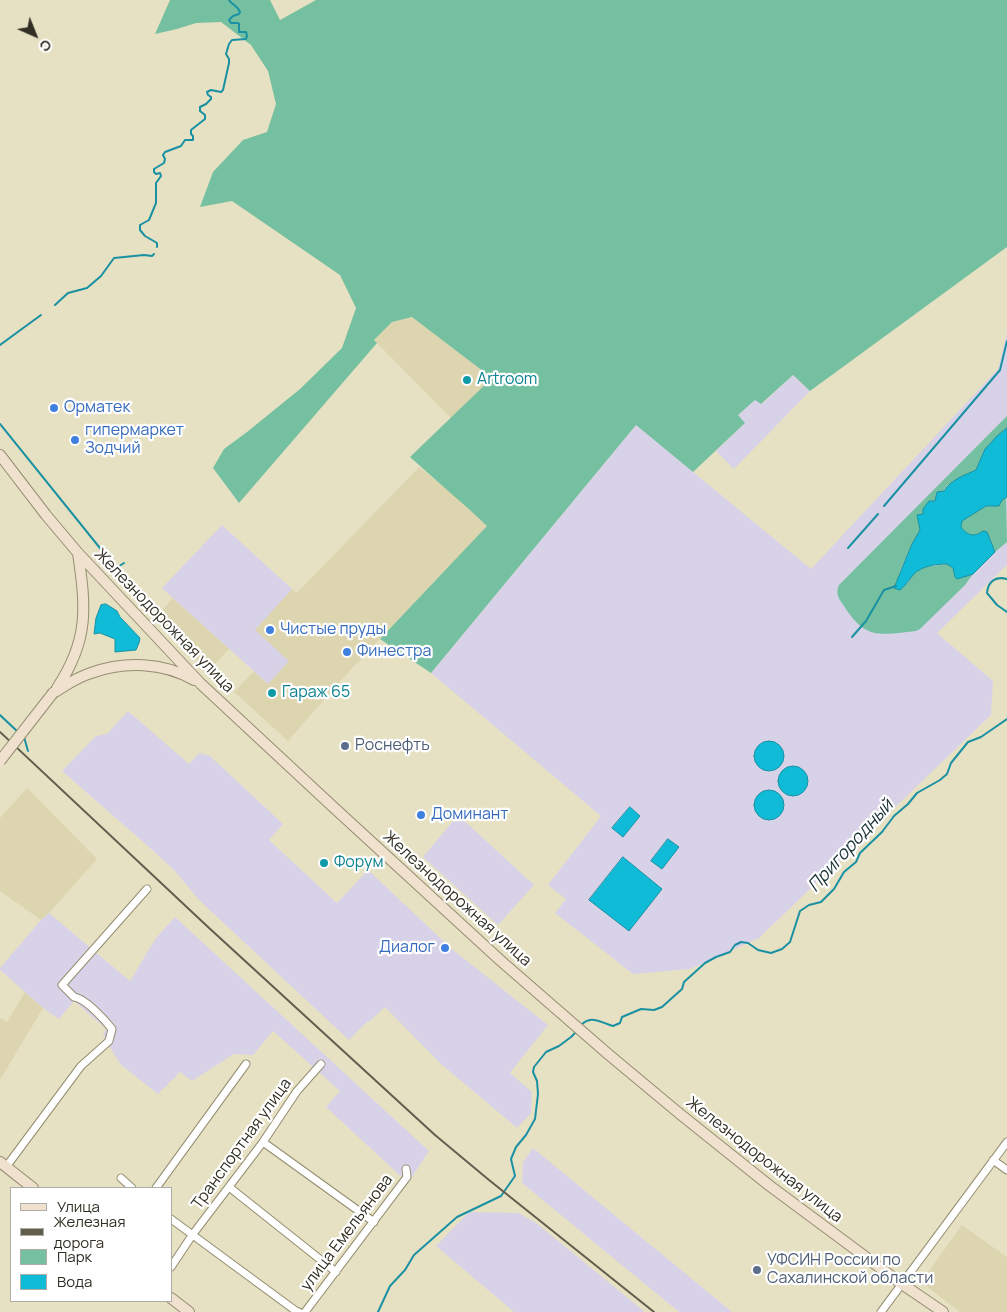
<!DOCTYPE html>
<meta charset="utf-8">
<style>
body{margin:0}
#map{position:relative;width:1007px;height:1312px;overflow:hidden;background:#e7e1c3;font-family:Manrope,sans-serif}
canvas{display:block}
.legend{position:absolute;left:10px;top:1187px;width:162px;height:115px;box-sizing:border-box;background:#fff;border:1px solid #adaca7;margin:0;padding:6px 9px;list-style:none;font-size:15px;color:#312f23}
.legend li{display:flex;align-items:center;gap:10px;height:25px}
.legend b{width:25px;border:1px solid #adaca7}
.north{position:absolute;left:10px;top:10px;width:50px;height:50px;-webkit-text-stroke:4px #fff;paint-order:stroke;rotate:136deg;font-size:14px;font-weight:700;line-height:20px;text-align:center;color:#312f23}
.north::after{content:'';display:block;margin:auto;width:18px;height:22px;background:#312f23;clip-path:polygon(50% 0,100% 100%,50% 72%,0 100%)}
</style>
<div id="map">
<canvas width="1007" height="1312"></canvas>
<ul class="legend">
<li><b style="height:6px;background:#f0e0ce"></b>Улица</li>
<li><b style="height:6px;background:#615e4d"></b>Железная дорога</li>
<li><b style="height:14px;background:#75c0a0"></b>Парк</li>
<li><b style="height:14px;background:#10bbd8"></b>Вода</li>
</ul>
<div class="north">С</div>
</div>
<script>
const ctx = document.querySelector('canvas').getContext('2d');
ctx.lineJoin = 'round';
function fill(path, color) {
  ctx.fillStyle = color;
  ctx.fill(path, 'evenodd');
}
function stroke(path, color, width, dash) {
  ctx.strokeStyle = color;
  ctx.lineWidth = width;
  ctx.lineCap = dash ? 'butt' : 'round';
  ctx.setLineDash(dash || []);
  ctx.stroke(path);
}
function label(font, color, halo, rows, align = 'center') {
  ctx.font = font + ' Manrope,sans-serif';
  ctx.lineWidth = 4.5;
  ctx.setLineDash([]);
  ctx.textBaseline = 'middle';
  ctx.strokeStyle = halo;
  ctx.fillStyle = color;
  for (const [text, x, y, turn = 0] of rows) {
    ctx.save();
    ctx.translate(x, y);
    ctx.rotate((+turn || 0) * Math.PI / 180);
    ctx.textAlign = isNaN(turn) ? turn : align;
    if (halo) ctx.strokeText(text, 0, 0);
    ctx.fillText(text, 0, 0);
    ctx.restore();
  }
}
const built = new Path2D(`
 M412,317L493,378L453,420L374,340L392,322Z
 M419,467L453,494L487,526L344,677L288,741L234,692L254,671L268,684L254,630L292,589L297,593Z
 M173,598L229,649L208,671L154,619Z
 M27,788L97,859L49,913L41,920L0,891V818Z
 M25,992L43,1008L0,1080V1018L7,1022Z
 M962,1225L1007,1257V1312H960L921,1282Z`);
const industrial = new Path2D(`
 M1007,333V565L937,633L993,681L991,715L759,938L690,969L633,974L555,913L566,899L548,885L601,816L431,673L636,425L811,569L998,369Z
 M793,375L810,391L734,469L716,451L745,423L738,415L755,400L762,404Z
 M222,525L292,589L255,630L289,661L268,684L162,588Z
 M128,711L189,764L199,753L210,756L283,824L269,840L337,903L368,870L453,950L548,1025L510,1073L532,1092L531,1113L517,1128L441,1064L385,1007L371,1020L367,1022L349,1040L199,900L175,871L150,848L62,771L96,736L107,734Z
 M458,815L534,885L498,925L423,857Z
 M49,913L130,981L156,938L175,917L429,1151L408,1183L326,1107L340,1091L273,1031L253,1055L234,1054L192,1081L180,1072L158,1094L120,1064L103,1035L106,1029L74,1001L59,1019L43,1008L0,970V968L41,920Z
 M533,1148L732,1312H679L522,1183L523,1162Z
 M469,1212L518,1213L535,1222L645,1312H514L436,1246Z`);
const green = new Path2D(`
 M170,0H270L280,20L316,0H1007V247L810,391L793,375L761,404L755,400L738,415L745,423L693,472L636,425L431,673L380,639L487,526C462,502 435,480 410,457L492,378L412,317L392,322L374,340L377,343L239,503L213,468L224,449L247,432L300,389L342,348L356,308L340,275L232,201L200,207L213,172L243,140L267,132L276,104L268,71L251,45L221,22L196,23L177,29L155,34Z
 M1007,416V428L997,436L985,449L976,471L948,485L923,514L917,516L920,530L912,544L899,574L907,584L914,573L925,567L947,564L953,568L955,577L957,579L973,574L965,585L920,629L916,631C880,635 865,640 844,606C839,599 835,594 839,585Z
 M1006,497L1007,542L995,552L987,532C975,536 970,538 961,527L962,521L986,506Z`);
const water = new Path2D(`
 M1007,428V497L1002,500L999,506H986L962,521L961,527C967,535 974,538 983,531L987,532L995,552L973,574L957,579L955,577L953,568L947,564C936,564 921,566 913,575C909,580 906,585 900,590L894,588L912,544L920,530L917,515L923,514V509L929,501H935L937,492L944,491C952,479 963,476 976,470L985,449L997,436Z
 M106,604L117,611L120,617L140,638L139,643L136,650L115,652V639L100,633L94,634L96,618L101,605Z
 M754 756a15 15 0 1 1 30 0a15 15 0 1 1-30 0Z
 M778 781a15 15 0 1 1 30 0a15 15 0 1 1-30 0Z
 M754 805a15 15 0 1 1 30 0a15 15 0 1 1-30 0Z
 M630,807L640,816L623,837L612,828Z
 M668,839L679,847L662,869L651,861Z
 M623,857L662,889L629,931L589,900Z`);
const stream = new Path2D(`
 M157,247V243L145,236L140,230V225L149,220L156,203V183L161,176L160,173L156,174L154,172V169L164,163L165,159L163,155L165,152L181,146L185,140H193V136L191,134V130L205,119V115L200,111V107L206,104L211,99V97L208,95L207,92L211,90L221,92L223,90L229,63V59L226,54L229,44L232,40L246,39L247,36L246,32H239V24L238,23H231L229,20L233,16L239,14L240,12C238,6 232,5 229,0
 M55,305L68,293L87,288L101,276L114,258L144,255L152,256L154,254
 M0,345L41,315
 M0,424L116,568L124,563
 M884,506L1000,370L1007,341
 M848,548L878,514
 M1007,579C996,576 988,581 987,593L997,605L1007,612
 M852,637L866,621L884,590L896,586
 M0,715L18,732
 M24,737L28,751
 M580,1026C591,1014 599,1022 613,1026L620,1023L622,1017L641,1009L654,1010L662,1007L682,989L684,982L705,963L716,957L730,952L735,945L741,942L748,943L758,950L771,953L782,949L790,942L800,911L809,905L821,902L834,889L844,872L856,862L860,853L882,832L894,816L908,804L917,793L940,780L947,774L951,763L968,742L981,737L1007,719
 M378,1312L390,1286L405,1270L414,1255L457,1217L501,1196L515,1176L511,1159L516,1147L526,1135L535,1119L538,1094L537,1081L533,1072L534,1067L546,1052L559,1046L571,1037L576,1032`);
const street = new Path2D(`
 M263,1142L374,1222
 M993,1160L1007,1170
 M6,1167L81,1066L109,1041L112,1029C105,1020 85,998 74,997L62,985L147,889
 M121,1178L132,1188
 M229,1187L336,1272
 M156,1188L246,1064
 M171,1219L296,1311L299,1312
 M171,1267L193,1234L263,1142L297,1091L321,1064
 M305,1312L407,1177L406,1169
 M881,1312L1007,1142`);
const secondary = new Path2D(`
 M0,455L46,515L78,553L201,684L330,804L501,961L608,1054L680,1114L770,1186L902,1284L943,1312
 M57,688C89,640 86,608 78,553
 M53,693C65,686 77,677 91,673C124,661 163,662 194,680
 M0,1162L33,1188
 M171,1298L189,1312`);
const rail = new Path2D(`
 M0,732L208,927L435,1135L489,1180L654,1312`);
const secondaryBridge = new Path2D(`
 M0,761L53,693`);
const markers = [
 [467,380,5,"#0f9aa8"],
 [54,408,5,"#3f7fe0"],
 [75,440,5,"#3f7fe0"],
 [270,630,5,"#3f7fe0"],
 [347,652,5,"#3f7fe0"],
 [272,693,5,"#0f9aa8"],
 [345,746,5,"#5c6f8a"],
 [421,815,5,"#3f7fe0"],
 [324,863,5,"#0f9aa8"],
 [445,948,5,"#3f7fe0"],
 [757,1270,5,"#5c6f8a"]
];
const cultureNames = [
 ["Artroom",477,380],
 ["Гараж 65",282,693],
 ["Форум",334,863]
];
const shopNames = [
 ["Орматек",64,408],
 ["гипермаркет",85,431],
 ["Зодчий",85,449],
 ["Чистые пруды",280,630],
 ["Финестра",357,652],
 ["Доминант",431,815],
 ["Диалог",435,948,"right"]
];
const streetNames = [
 ["Железнодорожная улица",164,621,46],
 ["Железнодорожная улица",457,899,42],
 ["Транспортная улица",242,1144,-54],
 ["Железнодорожная улица",764,1160,38],
 ["улица Емельянова",347,1233,-53]
];
const serviceNames = [
 ["Роснефть",355,746],
 ["УФСИН России по",767,1261],
 ["Сахалинской области",767,1279]
];
const waterNames = [
 ["Пригородный",851,846,-48]
];
fill(built, '#ddd5b0');
fill(industrial, '#d8d2e8');
fill(green, '#75c0a0');
fill(water, '#10bbd8');
stroke(water, '#1a91a2', 1);
stroke(stream, '#1a91a2', 2);
stroke(street, '#938d71', 9);
stroke(secondary, '#938d71', 12);
stroke(street, '#fff', 7);
stroke(secondary, '#f0e0ce', 10);
stroke(rail, '#615e4d', 2);
stroke(secondaryBridge, '#938d71', 12, []);
stroke(secondaryBridge, '#f0e0ce', 10);
for (const [x, y, r, color] of markers) {
  const dot = new Path2D();
  dot.arc(x, y, r, 0, 2 * Math.PI);
  ctx.fillStyle = color;
  ctx.fill(dot);
  stroke(dot, '#fff', 2);
}
label('16px', '#0d838f', '#fff', cultureNames, 'left');
label('16px', '#366cbe', '#fff', shopNames, 'left');
label('16px', '#312f23', '#fff', streetNames);
label('16px', '#4e5e75', '#fff', serviceNames, 'left');
label('italic 18px', '#193136', '#fff', waterNames);
</script>
